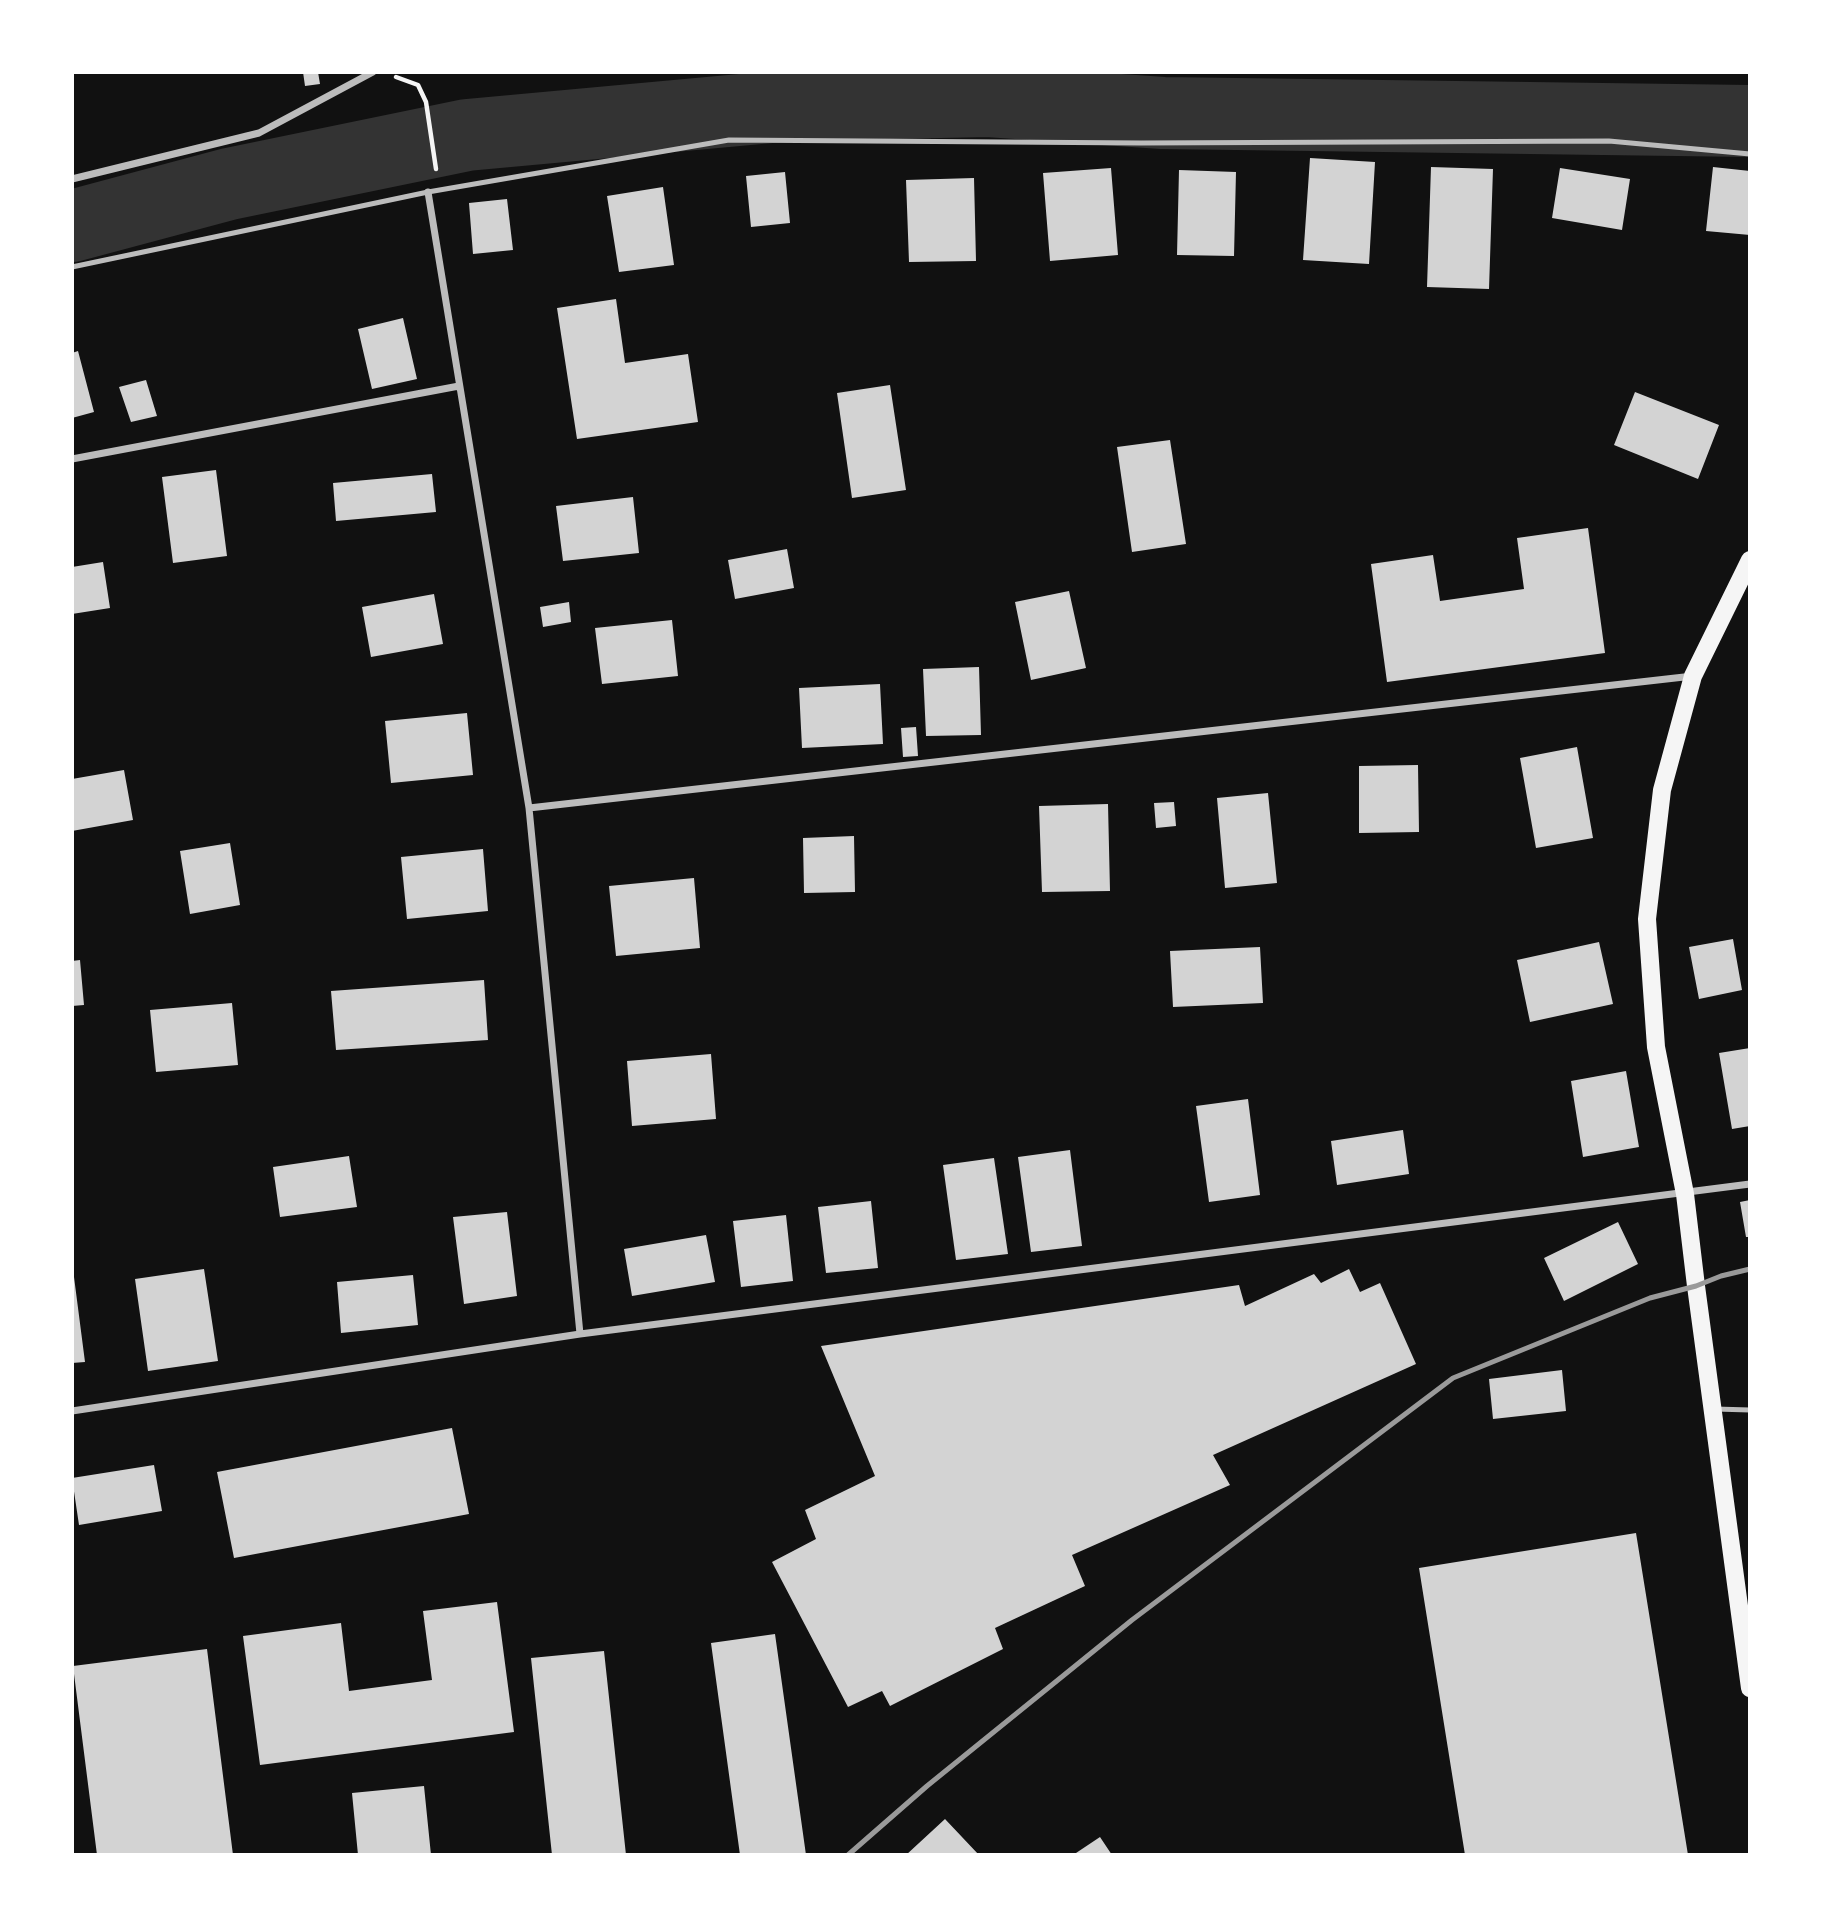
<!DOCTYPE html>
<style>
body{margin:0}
#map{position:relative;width:1822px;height:1927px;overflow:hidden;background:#111;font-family:Inter,sans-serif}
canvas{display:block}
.frame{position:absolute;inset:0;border:74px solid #fff;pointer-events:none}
</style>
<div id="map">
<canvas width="1822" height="1927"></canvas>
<div class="frame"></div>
</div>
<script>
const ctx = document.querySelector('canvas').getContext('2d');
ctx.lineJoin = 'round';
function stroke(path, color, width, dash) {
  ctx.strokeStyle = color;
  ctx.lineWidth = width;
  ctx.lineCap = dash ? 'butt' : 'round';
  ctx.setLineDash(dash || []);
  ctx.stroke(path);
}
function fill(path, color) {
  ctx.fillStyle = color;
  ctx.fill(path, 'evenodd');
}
const river = new Path2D(`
 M72,226L229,184L467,135L794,105L988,101L1163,113L1750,121`);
const building = new Path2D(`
 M303,72H318L320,84L305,86Z
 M1310,158L1375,162L1369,264L1303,260Z
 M1431,167L1493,169L1489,289L1427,287Z
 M1713,167L1750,171V235L1706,231Z
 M1111,168L1118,255L1050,261L1043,173Z
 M1560,168L1630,179L1622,230L1552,218Z
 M1179,170L1236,172L1234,256L1177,255Z
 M785,172L790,223L751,227L746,176Z
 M974,178L976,261L909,262L906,180Z
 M663,187L674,265L619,272L607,196Z
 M507,199L513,250L473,254L469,203Z
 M616,299L625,363L688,354L698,422L577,439L557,308Z
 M403,318L417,379L372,389L358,329Z
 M78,351L94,412L72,418V353Z
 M146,380L157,416L131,422L119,387Z
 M890,385L906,490L852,498L837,393Z
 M1635,392L1719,425L1698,479L1614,445Z
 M1170,440L1186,544L1132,552L1117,447Z
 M216,470L227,556L173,563L162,477Z
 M432,474L436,512L336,521L333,483Z
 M633,497L639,553L563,561L556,506Z
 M1588,528L1605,653L1387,682L1371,564L1433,555L1440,601L1524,589L1517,538Z
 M787,549L794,588L735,599L728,560Z
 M103,562L110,608L72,614V567Z
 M1069,591L1086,668L1031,680L1015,602Z
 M434,594L443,644L371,657L362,607Z
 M569,602L571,622L543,627L540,607Z
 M672,620L678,676L602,684L595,628Z
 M979,667L981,735L926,736L923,669Z
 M880,684L883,744L802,748L799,688Z
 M467,713L473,775L391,783L385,721Z
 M916,727L918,756L903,757L901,728Z
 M1577,747L1593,838L1536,848L1520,758Z
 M1418,765L1419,832L1359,833V766Z
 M124,770L133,820L72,831V779Z
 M1268,793L1277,883L1225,888L1217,798Z
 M1174,802L1176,826L1156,828L1154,803Z
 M1108,804L1110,891L1042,892L1039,806Z
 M854,836L855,892L804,893L803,838Z
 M230,843L240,905L190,914L180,851Z
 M483,849L488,911L407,919L401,857Z
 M694,878L700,948L616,956L609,886Z
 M1733,939L1742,990L1699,999L1689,947Z
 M1599,942L1613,1004L1530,1022L1517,960Z
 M1260,947L1263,1003L1173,1007L1170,951Z
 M80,960L84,1005L72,1006V961Z
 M484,980L488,1040L336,1050L331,991Z
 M232,1003L238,1065L156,1072L150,1010Z
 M1750,1048V1126L1732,1129L1719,1053Z
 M711,1054L716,1119L632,1126L627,1061Z
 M1626,1071L1639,1147L1583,1157L1571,1081Z
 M1248,1099L1260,1195L1209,1202L1196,1106Z
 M1403,1130L1409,1174L1337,1185L1331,1141Z
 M1070,1150L1082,1246L1031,1252L1018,1157Z
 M349,1156L357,1207L280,1217L273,1167Z
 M994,1158L1008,1254L956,1260L943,1165Z
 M1750,1200V1237H1746L1740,1202Z
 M871,1201L878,1268L826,1273L818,1207Z
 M507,1212L517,1296L464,1304L453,1217Z
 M786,1215L793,1281L741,1287L733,1221Z
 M1618,1222L1638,1264L1564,1301L1544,1258Z
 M706,1235L715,1282L632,1296L624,1249Z
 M204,1269L218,1361L148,1371L135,1279Z
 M1349,1269L1360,1292L1380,1283L1416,1364L1213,1455L1230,1485L1072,1555L1085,1586L995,1628L1003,1649L890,1706L882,1691L848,1707L772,1562L816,1539L805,1510L875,1476L821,1346L1239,1285L1245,1306L1314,1274L1321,1283Z
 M413,1275L418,1325L341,1333L337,1282Z
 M72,1277H74L85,1362L72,1363Z
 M1562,1370L1566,1411L1493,1419L1489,1379Z
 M452,1428L469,1514L234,1558L217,1472Z
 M154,1465L162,1511L79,1525L72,1478Z
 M1636,1533L1688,1855H1465L1419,1568Z
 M497,1602L514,1732L260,1765L243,1636L341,1623L349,1691L432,1680L423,1611Z
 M775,1634L806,1855H740L711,1643Z
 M207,1649L233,1855H97L73,1666Z
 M604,1651L626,1855H552L531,1658Z
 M424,1786L431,1855H358L352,1793Z
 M945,1819L979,1855H906Z
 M1100,1837L1112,1855H1073Z`);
const path = new Path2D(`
 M396,77L418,85L426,102L436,169`);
const service = new Path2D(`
 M72,267L428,192L729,140L1141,143L1609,141L1750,154
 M1715,1409L1750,1410`);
const minor = new Path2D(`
 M72,179L259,133L373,72
 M428,192L529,808L580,1334
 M72,459L459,386
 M529,808L1693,676
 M72,1411L580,1334L1750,1184`);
const primary = new Path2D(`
 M1750,560L1693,676L1662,790L1647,919L1656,1047L1685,1194L1696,1286L1750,1688`);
const rail = new Path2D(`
 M848,1855L927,1786L1132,1620L1453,1378L1650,1298L1696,1286L1721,1276L1750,1269`);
stroke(river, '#333', 72);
fill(building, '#d3d3d3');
stroke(path, '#f5f5f5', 4.5);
stroke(service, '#bcbcbc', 5);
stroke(minor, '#bcbcbc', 7);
stroke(primary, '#f5f5f5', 18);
stroke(rail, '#9a9a9a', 5);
</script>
